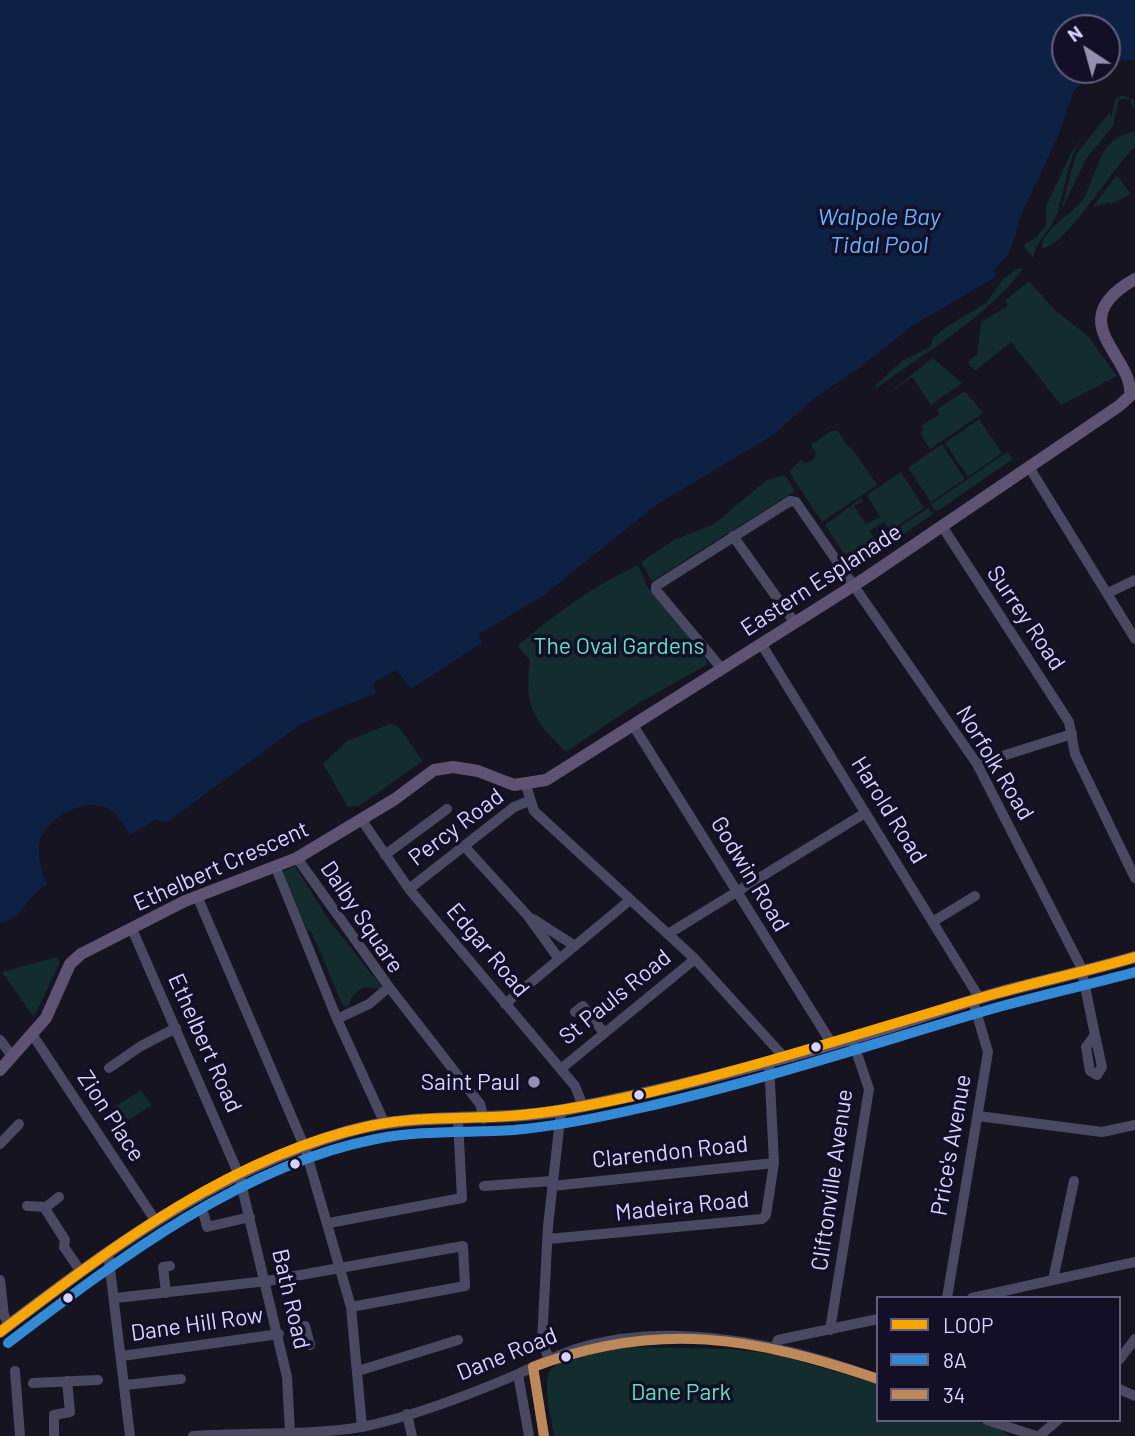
<!DOCTYPE html>
<style>
body{margin:0}
#map{position:relative;width:1135px;height:1436px;overflow:hidden;background:#161421;font-family:Barlow,sans-serif}
canvas{display:block}
.legend{position:absolute;left:876px;top:1296px;width:245px;height:126px;box-sizing:border-box;background:#130f26;border:2px solid #625e7d;margin:0;padding:9px 12px;list-style:none;font-size:21px;color:#d9d4ff}
.legend li{display:flex;align-items:center;gap:14px;height:35px}
.legend b{width:35px;border:2px solid #625e7d}
.north{position:absolute;left:1051px;top:14px;width:70px;height:70px;box-sizing:border-box;background:#130f26;border:2px solid #625e7d;border-radius:50%;rotate:324deg;font-size:19px;font-weight:700;line-height:28px;text-align:center;color:#d9d4ff}
.north::after{content:'';display:block;margin:auto;width:24px;height:32px;background:#9591b1;clip-path:polygon(50% 0,100% 100%,50% 72%,0 100%)}
</style>
<div id="map">
<canvas width="1135" height="1436"></canvas>
<ul class="legend">
<li><b style="height:9px;background:#f7a600"></b>LOOP</li>
<li><b style="height:9px;background:#338bd7"></b>8A</li>
<li><b style="height:9px;background:#be8959"></b>34</li>
</ul>
<div class="north">N</div>
</div>
<script>
const ctx = document.querySelector('canvas').getContext('2d');
ctx.lineJoin = 'round';
function fill(path, color) {
  ctx.fillStyle = color;
  ctx.fill(path, 'evenodd');
}
function stroke(path, color, width, dash) {
  ctx.strokeStyle = color;
  ctx.lineWidth = width;
  ctx.lineCap = dash ? 'butt' : 'round';
  ctx.setLineDash(dash || []);
  ctx.stroke(path);
}
function label(font, color, halo, rows, align = 'center') {
  ctx.font = font + ' Barlow,sans-serif';
  ctx.lineWidth = 7;
  ctx.setLineDash([]);
  ctx.textBaseline = 'middle';
  ctx.strokeStyle = halo;
  ctx.fillStyle = color;
  for (const [text, x, y, turn = 0] of rows) {
    ctx.save();
    ctx.translate(x, y);
    ctx.rotate((+turn || 0) * Math.PI / 180);
    ctx.textAlign = isNaN(turn) ? turn : align;
    if (halo) ctx.strokeText(text, 0, 0);
    ctx.fillText(text, 0, 0);
    ctx.restore();
  }
}
const green = new Path2D(`
 M1122,95L1134,100L1135,113L1130,99H1119L1113,126L1086,159L1061,211L1076,154L1110,112L1111,118L1115,100Z
 M1135,131V147C1114,164 1065,249 1042,248C1042,228 1074,214 1084,198C1099,171 1096,140 1135,131Z
 M1081,139C1067,162 1065,188 1057,214C1052,229 1037,239 1033,258L1023,245L1036,238L1046,225V206L1071,153Z
 M1117,175L1131,194L1110,205L1109,202L1092,208Z
 M1020,267L1022,270C987,317 924,353 877,388L875,386L902,361L930,347L934,337L945,328L986,303L1003,279Z
 M1029,281L1055,310L1088,336L1117,376L1061,405L1011,342L975,371L968,362L977,354L981,322L1008,306L1005,301Z
 M933,358L962,383L931,405L912,377L883,397Z
 M965,391L983,413L930,449L920,433L924,430L921,426L940,414L937,409Z
 M979,419L1002,453L968,477L945,443Z
 M831,431H838L849,448L851,447L877,485L822,522L789,472L800,460L806,463L813,460L816,454L811,445Z
 M942,444L965,479L931,502L908,468Z
 M1007,452L1013,459L936,512L931,504Z
 M901,472L924,508L890,531L884,522L869,531L876,541L866,549L928,508L933,514L854,568L825,525L861,498L863,501L854,506L866,524L880,517L867,495Z
 M785,475L795,491L652,581L641,562L674,540L714,524L767,480Z
 M638,565L647,586L700,648L708,664L634,706L566,752C533,719 524,708 530,660L517,646C554,615 594,585 638,565Z
 M390,724L398,726L423,761L359,806L348,807L323,764L347,741Z
 M295,866L329,920L381,986L379,989C363,984 352,991 348,1007L343,1006L311,931L307,930L283,872Z
 M57,957L60,962L34,1017L2,972Z
 M141,1090L152,1105L124,1123L113,1108Z
 M633,1347L729,1349L774,1354L878,1384V1420C910,1420 987,1412 1009,1436H554C551,1418 546,1399 547,1381C548,1352 611,1349 633,1347Z`);
const water = new Path2D(`
 M0,0H1135V60L1107,62V28H1065V70H1091L1073,93L1059,134L1022,213L1009,254L993,271L996,275L991,280L913,325L863,365L816,397L773,435L656,505L544,595L479,634L482,643L411,689L396,670L373,683L376,693L303,723L167,822L155,820L130,835C125,828 120,818 113,812C91,793 46,816 40,841C36,854 43,873 47,885C25,895 24,919 0,923Z`);
const minor = new Path2D(`
 M1029,467L1135,639
 M942,526L1069,722L1075,754L1135,878
 M733,536L795,623
 M1108,593L1135,580
 M762,645L980,999
 M722,669L656,590V586L790,501L796,502L977,764L1081,967L1095,1035
 M633,725L832,1044
 M977,764L1072,734
 M526,785L534,811L695,959L784,1057
 M361,819L409,889L575,1086L583,1106
 M464,846L528,916L559,959
 M385,855L447,809
 M297,858L389,987L480,1104L484,1119
 M276,868L337,1019L385,1124
 M409,889L514,807L529,801
 M197,896L305,1148L351,1307L362,1427
 M533,919L575,946
 M934,921L975,896
 M132,929L239,1175L287,1377L290,1433
 M668,934L865,813
 M505,1004L630,900
 M575,1012L583,1006L604,1033
 M337,1019L369,1004L389,987
 M32,1034L155,1220
 M1095,1035L1102,1067L1097,1075L1090,1071L1086,1047Z
 M0,1040L12,1056
 M109,1068L141,1046L176,1028
 M562,1068L695,959
 M978,1116L1102,1132L1135,1125
 M0,1144L19,1124
 M484,1186L552,1181
 M552,1186L774,1163
 M27,1206L46,1207L59,1197
 M44,1207L65,1240L64,1247L81,1272
 M204,1215L207,1227L250,1217
 M329,1223L462,1198L458,1120
 M548,1239L762,1219L766,1215L774,1163L769,1062
 M108,1252L130,1436
 M0,1280L4,1315L9,1326
 M1053,1280L1074,1181
 M166,1293L163,1267L170,1266
 M116,1298L267,1281L463,1246L465,1286L351,1307
 M947,1298L988,1052L973,1001
 M972,1298L1135,1262
 M293,1328L305,1326L310,1345
 M830,1330L869,1089L852,1039
 M775,1347L778,1340L878,1319
 M122,1356L279,1334
 M549,1359L542,1341L543,1322L548,1226L561,1111
 M1119,1360L1135,1339
 M533,1367L544,1436
 M15,1371L20,1436
 M358,1371L458,1340
 M518,1374L529,1436
 M33,1383L98,1380
 M125,1385L181,1379
 M1119,1389L1135,1396
 M407,1414L412,1436
 M987,1420L1036,1436
 M54,1436V1415L70,1412L67,1381
 M193,1436C249,1432 307,1436 362,1427C415,1416 469,1395 518,1374C537,1365 556,1356 576,1349C673,1319 786,1345 878,1379
 M1039,1436L1058,1420`);
const major = new Path2D(`
 M0,1070L46,1018L70,964L81,954L185,901L297,858L395,799L434,770L453,767L478,771L514,785L546,780L867,577L1119,406L1130,396C1135,356 1059,322 1135,279
 M0,1332C106,1251 216,1170 346,1132C414,1111 493,1123 564,1110C663,1091 763,1065 860,1036C905,1023 949,1007 994,994C1041,981 1088,971 1135,957`);
const bus1 = new Path2D(`
 M0,1332C111,1248 231,1156 370,1126C416,1116 463,1119 510,1116C554,1113 598,1104 642,1094C761,1066 876,1028 994,994C1040,981 1088,971 1135,957`);
const bus2 = new Path2D(`
 M8,1343C115,1262 241,1165 376,1139C421,1130 468,1133 514,1130C559,1126 602,1117 645,1107C764,1080 878,1042 995,1008C1041,995 1088,985 1135,972`);
const bus3 = new Path2D(`
 M544,1436L533,1367C658,1320 754,1337 878,1379`);
const markers = [
 [816,1047,6,"#d9d4ff"],
 [534,1082,7,"#9591b1"],
 [639,1095,6,"#d9d4ff"],
 [295,1164,6,"#d9d4ff"],
 [68,1298,6,"#d9d4ff"],
 [566,1357,6,"#d9d4ff"]
];
const streetNames = [
 ["Eastern Esplanade",821,580,-33],
 ["Surrey Road",1026,618,56],
 ["Norfolk Road",995,763,59],
 ["Harold Road",889,810,58],
 ["Percy Road",456,827,-37],
 ["Ethelbert Crescent",221,866,-24],
 ["Godwin Road",750,874,59],
 ["Dalby Square",362,917,56],
 ["Edgar Road",488,950,50],
 ["St Pauls Road",615,997,-39],
 ["Ethelbert Road",205,1043,66],
 ["Zion Place",111,1116,57],
 ["Price's Avenue",951,1145,-80],
 ["Clarendon Road",670,1152,-6],
 ["Cliftonville Avenue",832,1180,-82],
 ["Madeira Road",682,1206,-6],
 ["Bath Road",291,1299,77],
 ["Dane Hill Row",197,1324,-8],
 ["Dane Road",507,1354,-22]
];
const parkNames = [
 ["The Oval Gardens",619,646],
 ["Dane Park",681,1392]
];
const poiNames = [
 ["Saint Paul",520,1082]
];
const waterNames = [
 ["Walpole Bay",879,217],
 ["Tidal Pool",879,245]
];
fill(green, '#132c2d');
fill(water, '#0d2144');
stroke(minor, '#4a4962', 10);
stroke(major, '#5e5373', 12);
stroke(bus1, '#f7a600', 10);
stroke(bus2, '#338bd7', 10);
stroke(bus3, '#be8959', 10);
for (const [x, y, r, color] of markers) {
  const dot = new Path2D();
  dot.arc(x, y, r, 0, 2 * Math.PI);
  ctx.fillStyle = color;
  ctx.fill(dot);
  stroke(dot, '#130f26', 2.5);
}
label('23px', '#d9d4ff', '#130f26', streetNames);
label('23px', '#5fe0c0', '#130f26', parkNames);
label('23px', '#d9d4ff', '#130f26', poiNames, 'right');
label('italic 24px', '#62b6ff', '#130f26', waterNames);
</script>
